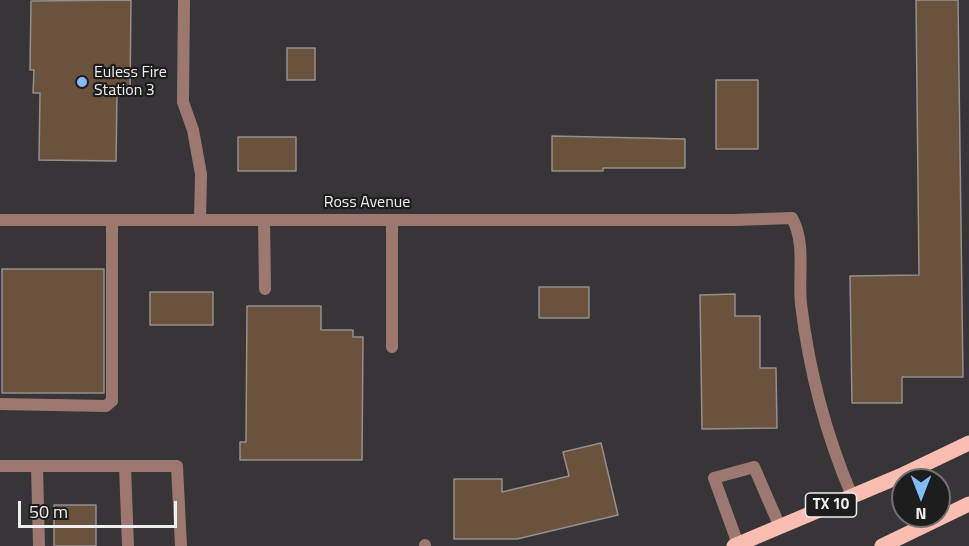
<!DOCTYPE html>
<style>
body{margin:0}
#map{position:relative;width:969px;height:546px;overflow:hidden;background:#373537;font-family:"Titillium Web",sans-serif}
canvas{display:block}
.north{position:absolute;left:891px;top:468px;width:60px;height:60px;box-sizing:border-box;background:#1e1d1e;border:2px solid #727172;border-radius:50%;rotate:180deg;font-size:16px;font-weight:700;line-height:24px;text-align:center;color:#f0eff0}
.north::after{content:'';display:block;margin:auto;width:21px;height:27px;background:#83bcfb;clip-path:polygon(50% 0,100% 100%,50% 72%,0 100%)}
.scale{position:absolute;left:18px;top:501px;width:159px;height:27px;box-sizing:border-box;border:3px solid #f0eff0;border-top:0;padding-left:8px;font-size:18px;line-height:21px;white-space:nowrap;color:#f0eff0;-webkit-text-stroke:4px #1e1d1e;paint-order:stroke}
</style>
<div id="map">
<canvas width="969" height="546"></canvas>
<div class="north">N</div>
<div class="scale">50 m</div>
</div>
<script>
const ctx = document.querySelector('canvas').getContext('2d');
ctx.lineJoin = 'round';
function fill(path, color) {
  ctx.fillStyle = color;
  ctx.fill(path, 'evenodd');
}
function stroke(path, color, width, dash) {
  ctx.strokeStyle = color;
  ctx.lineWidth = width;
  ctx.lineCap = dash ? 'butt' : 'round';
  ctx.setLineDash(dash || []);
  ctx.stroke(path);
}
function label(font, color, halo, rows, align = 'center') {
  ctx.font = font + ' "Titillium Web",sans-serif';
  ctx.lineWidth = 4.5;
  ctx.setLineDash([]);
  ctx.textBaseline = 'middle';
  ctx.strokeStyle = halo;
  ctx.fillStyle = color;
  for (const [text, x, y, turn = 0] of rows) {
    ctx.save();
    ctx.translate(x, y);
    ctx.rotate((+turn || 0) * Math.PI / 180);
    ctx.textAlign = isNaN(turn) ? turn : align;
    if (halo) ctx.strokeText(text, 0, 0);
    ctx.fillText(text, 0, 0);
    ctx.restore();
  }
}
const building = new Path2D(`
 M131,0L130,95L117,94L116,161L39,160L40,93H33L34,70H30L31,1Z
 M916,0H958L963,377H902V403H852L850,276L919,275Z
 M287,48H315V80H287Z
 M716,80H758V149H716Z
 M552,136L685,139V168H603V171H552Z
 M238,137H296V171H238Z
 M2,269H104V393H2Z
 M539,287H589V318H539Z
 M150,292H213V325H150Z
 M735,294V316H760V368H776L777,428L702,429L700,295Z
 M247,306H321V330H353V337H363L362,460H240V442H246Z
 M601,443L618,515L517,539H454V479H502V492L569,476L563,452Z
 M54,505H96V546H54Z`);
const lane = new Path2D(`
 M184,0L183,102L193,130L201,174L200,220
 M264,220L265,289
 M392,220V347
 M734,220L792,218C806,243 798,276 801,304C809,371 826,435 852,496
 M0,404L106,406L112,401V220
 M0,466H177L181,546
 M37,466L39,546
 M125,466L128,546
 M738,544L714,478L754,467L780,527
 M425,545V546`);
const street = new Path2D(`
 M0,220H734`);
const primary = new Path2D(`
 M734,546L900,476L969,443
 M882,546L969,504`);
const markers = [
 [82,82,6,"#83bcfb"]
];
const shields = [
 [831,505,51]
];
const shieldNames = [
 ["TX 10",831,505]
];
const poiNames = [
 ["Euless Fire",94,73],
 ["Station 3",94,91]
];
const streetNames = [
 ["Ross Avenue",367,203]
];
fill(building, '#6b523c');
stroke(building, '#93908e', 1.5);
stroke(lane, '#9d7870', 12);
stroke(street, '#9d7870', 12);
stroke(primary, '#fabdb1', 15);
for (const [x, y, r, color] of markers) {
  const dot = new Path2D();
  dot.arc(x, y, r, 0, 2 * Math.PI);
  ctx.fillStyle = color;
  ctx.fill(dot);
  stroke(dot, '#1e1d1e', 2);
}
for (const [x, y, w] of shields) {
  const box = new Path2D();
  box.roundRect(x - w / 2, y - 12, w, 24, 4.5);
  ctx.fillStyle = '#1e1d1e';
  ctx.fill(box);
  stroke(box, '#f0eff0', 1.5);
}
label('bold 15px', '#f0eff0', null, shieldNames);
label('16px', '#f0eff0', '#1e1d1e', poiNames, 'left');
label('16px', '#f0eff0', '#1e1d1e', streetNames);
</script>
